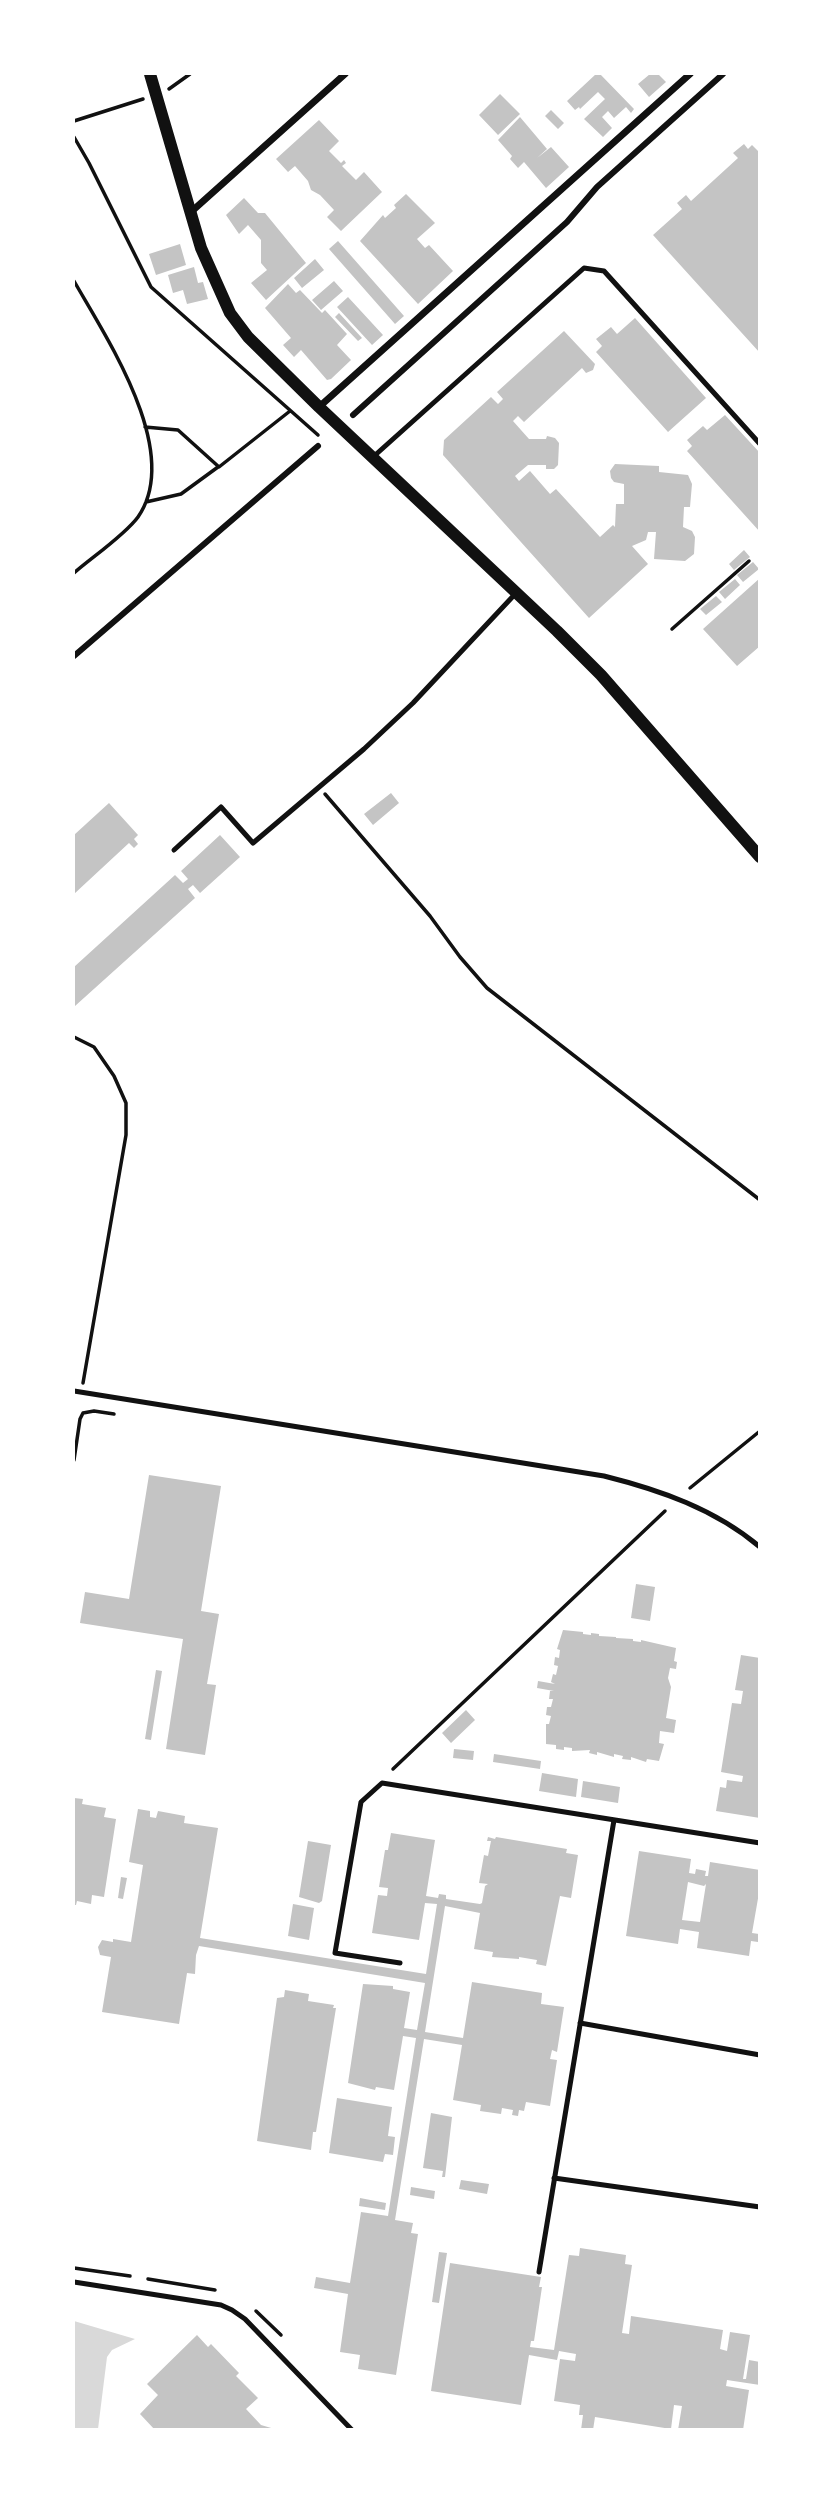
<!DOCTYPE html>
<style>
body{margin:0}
#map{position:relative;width:833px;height:2503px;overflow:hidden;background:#fff;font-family:"Public Sans",sans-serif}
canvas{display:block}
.frame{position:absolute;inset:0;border:75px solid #fff;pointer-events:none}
</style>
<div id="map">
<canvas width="833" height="2503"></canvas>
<div class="frame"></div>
</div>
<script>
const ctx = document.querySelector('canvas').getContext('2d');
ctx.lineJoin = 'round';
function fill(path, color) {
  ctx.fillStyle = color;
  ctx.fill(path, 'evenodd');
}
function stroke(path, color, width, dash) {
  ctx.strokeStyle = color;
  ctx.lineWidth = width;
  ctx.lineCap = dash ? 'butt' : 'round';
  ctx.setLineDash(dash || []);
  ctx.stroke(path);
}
const water = new Path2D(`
 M74,2321L135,2339L112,2350L107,2357L98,2429H74Z`);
const building = new Path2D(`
 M596,74H600L634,109L631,113L626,107L614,118L608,111L602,117L612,128L603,137L584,119L605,99L598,92L580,109L579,107L575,110L567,101Z
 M650,74H658L666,82L649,97L638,84Z
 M500,94L520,114L498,135L479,115Z
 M551,110L564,123L558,129L545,116Z
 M520,117L547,149L537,158L551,147L569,167L546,188L524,162L518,168L510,159L512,156L498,140Z
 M319,120L339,141L329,151L341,163L344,160L346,163L342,166L356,180L364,172L382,192L341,231L327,217L334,210L320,195L311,190L308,181L295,166L288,172L276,159Z
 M744,144L748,149L752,145L760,153V353L653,235L682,209L677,203L686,195L691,201L738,158L733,153Z
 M406,194L435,223L417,239L425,248L429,245L453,271L418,304L360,241L383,215L385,218L396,208L394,205Z
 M244,198L258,213H265L306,263L266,300L251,283L267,270L261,263V240L248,225L239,234L226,215Z
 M338,241L404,316L395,324L329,249Z
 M180,244L186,265L156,275L149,254Z
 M315,259L324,270L302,288L294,278Z
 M194,267L198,283L203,282L208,299L187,304L183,290L173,293L168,275Z
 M334,281L343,291L321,310L312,300Z
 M288,284L296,293L300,290L322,313L325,310L347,334L337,345L351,360L331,379L327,380L301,350L294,357L283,345L291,338L265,308Z
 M348,297L383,335L372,345L337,307Z
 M339,313L362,338L358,341L335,317Z
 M635,318L706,398L668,432L596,352L602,346L596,339L611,327L617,334Z
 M564,331L595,364L593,370L586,373L582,368L524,422L518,416L513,421L529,439H546L547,436L555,438L559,443L558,465L554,469H546V465H528L515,476L519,481L530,471L550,494L556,489L600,537L613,525L615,527L616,504H624V484L614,482L611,478L610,471L615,464L659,466V472L688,475L692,484L690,507H684L683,527L692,531L695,537L694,554L685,561L654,559L656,532H648L646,540L632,546L648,564L589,618L443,455L444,440L491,397L498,404L503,399L497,392Z
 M725,415L760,453V532L687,451L692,446L687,440L703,426L707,430Z
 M744,550L750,557L734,570L729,564Z
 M753,562L759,569L743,582L737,575Z
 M760,578V646L737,666L703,629Z
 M735,579L740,585L725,599L719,592Z
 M716,596L722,602L706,615L700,609Z
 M391,793L399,803L373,825L364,814Z
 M109,803L138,835L134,839L138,844L134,848L129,843L74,894V835Z
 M220,835L240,857L200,893L193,885L188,889L195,898L75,1006L74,967L175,875L183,883L188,879L181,871Z
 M149,1475L221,1486L201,1611L219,1614L207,1684L216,1685L205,1755L166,1749L183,1639L80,1623L85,1592L129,1599Z
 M636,1584L655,1587L650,1621L631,1618Z
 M563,1630L583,1632V1634L591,1635V1633L599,1634V1636L616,1637V1638L633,1639V1641L641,1642V1640L676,1648L674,1661L677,1662L676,1669L670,1668L668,1678L671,1687L666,1718L676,1720L674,1733L660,1731L659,1743L664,1744L659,1761L647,1759L646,1762L631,1757V1760L622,1759L623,1756L614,1754V1757L597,1752V1755L589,1753L590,1750L572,1751V1748L564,1747V1750L556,1749V1745L546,1744V1724H549L551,1716L546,1715L547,1707H551L553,1699H549L550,1691H554L537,1688L538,1681L555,1684L551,1682L553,1674L556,1675L558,1666L554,1665L555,1657L559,1658L560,1650L557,1649Z
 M741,1655L760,1658V1818L716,1811L720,1787L726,1788L727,1780L742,1782L743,1776L721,1772L732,1703L741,1704L743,1691L735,1690Z
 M156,1670L162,1671L151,1740L145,1739Z
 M466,1710L475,1720L451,1743L442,1733Z
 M454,1749L474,1751L473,1760L453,1758Z
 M494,1754L541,1761L540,1769L493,1762Z
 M542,1773L578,1779L576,1797L539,1791Z
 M583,1781L620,1787L618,1803L581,1797Z
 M74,1798L83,1799L82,1804L106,1808L104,1817L116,1819L104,1897L92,1895L91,1904L77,1901L76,1905H74Z
 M138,1809L150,1811V1817L156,1818L158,1811L185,1816L184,1823L218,1828L200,1938L426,1974L437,1904L425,1903L419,1940L372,1933L378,1895L387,1896L388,1888L379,1887L385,1850H388L391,1833L435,1840L426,1896L438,1898L439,1894L446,1895V1899L480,1904L482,1903L485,1886L488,1884L479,1883L484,1855L488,1856L491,1841H487L488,1837L495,1839L496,1837L567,1849L566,1853L578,1855L571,1898L560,1896L546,1966L536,1964L537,1960L519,1957V1959L492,1957L493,1952L474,1949L480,1913L445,1906L425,2032L463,2038L472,1982L542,1993L541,2004L564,2007L557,2052L552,2050L550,2059L557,2060L550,2106L526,2102L524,2111L519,2110L518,2116L512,2115L513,2110L502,2108L501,2114L480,2111L481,2105L453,2100L462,2045L424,2039L395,2220L413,2223L411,2233L418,2234L396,2375L358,2369L360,2355L340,2352L348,2294L314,2288L316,2277L350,2283L361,2212L388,2216L416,2038L403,2036L394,2090L376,2087L375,2090L348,2083L363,1984L393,1986V1989L410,1992L404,2028L417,2030L425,1983L199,1946L196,1955L195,1974L187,1973L179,2024L102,2012L111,1957L100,1955L98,1947L102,1940L113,1942V1939L131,1942L143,1865L129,1862Z
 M308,1841L331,1845L322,1901L319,1903L299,1897Z
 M639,1851L691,1859L689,1873L695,1874L696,1869L706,1871L705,1876H708L710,1862L760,1870V1887L752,1933L759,1934L758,1942L751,1941L749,1956L697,1948L699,1932L680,1929L678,1944L626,1936ZM688,1882L704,1886L706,1884L700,1922L682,1920Z
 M121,1877L127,1878L123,1899L118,1898Z
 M293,1904L314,1908L309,1940L288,1936Z
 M285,1990L309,1994L308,2001L334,2005L333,2008H336L316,2132H313L311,2150L257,2141L277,1998L284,1997Z
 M337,2098L392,2107L388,2136L395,2137L393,2155L385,2154L383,2162L329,2153Z
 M431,2113L452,2117L445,2177H442L443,2171L423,2168Z
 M461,2180L489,2184L487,2194L459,2189Z
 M411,2187L435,2191L434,2199L410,2195Z
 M360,2198L386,2203L385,2210L359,2206Z
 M580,2248L626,2255L625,2264L632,2265L622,2333L629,2334L631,2316L723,2330L720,2349L727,2351L730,2332L750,2335L743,2379H746L749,2360L760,2362V2385L727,2380L726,2386L749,2390L743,2430H678L682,2406L674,2405L671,2429L595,2417L593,2430H581L583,2415H579L580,2405L554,2401L560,2359L575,2361L576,2354L559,2351L557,2360L529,2355L521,2405L431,2391L450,2263L541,2277L539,2287H542L534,2341H531L530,2347L554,2350L569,2255L579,2256Z
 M439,2252L447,2253L439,2303L432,2302Z
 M197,2335L208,2347L211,2344L239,2373L236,2376L258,2398L246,2409L261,2425L278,2430H155L140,2414L158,2395L147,2384Z`);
const path = new Path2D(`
 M169,89L190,74
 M74,121L143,99
 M74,137L89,163L151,287L318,435
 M74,281C107,339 183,452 138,517C125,535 91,558 74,573
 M145,427L178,430L219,467L290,411
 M146,502L181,494L218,467
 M672,629L749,561
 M325,794L430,916L460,957L487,988L760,1200
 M74,1037L94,1047L114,1076L126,1103V1135L83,1383
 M74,1460L80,1419L83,1413L94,1411L114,1414
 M690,1488L760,1431
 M393,1769L665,1511
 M74,2268L130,2276
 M148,2279L215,2290
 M256,2311L281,2335`);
const service = new Path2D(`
 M373,457L584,268L604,271L760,444
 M174,850L221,807L253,843L364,749L413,703L517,592
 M74,1391L604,1476C660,1490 715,1509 760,1547
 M400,1963L335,1953L361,1802L382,1783L760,1843
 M580,2023L760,2055
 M554,2178L760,2207
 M539,2272L614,1820
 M74,2282L221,2305L232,2310L245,2319L352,2430`);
const pedestrian = new Path2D(`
 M353,415L567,222L597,187L723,74
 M74,656L318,446`);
const minor = new Path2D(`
 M191,212L345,74
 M319,407L690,74`);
const tertiary = new Path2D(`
 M150,74L201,248L230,313L248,337L319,407L557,631L601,675L760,857`);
fill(water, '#d9d9d9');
fill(building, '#c4c4c4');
stroke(path, '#111', 3.5);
stroke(service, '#111', 5);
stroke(pedestrian, '#111', 6);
stroke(minor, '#111', 7);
stroke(tertiary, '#111', 12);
</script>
